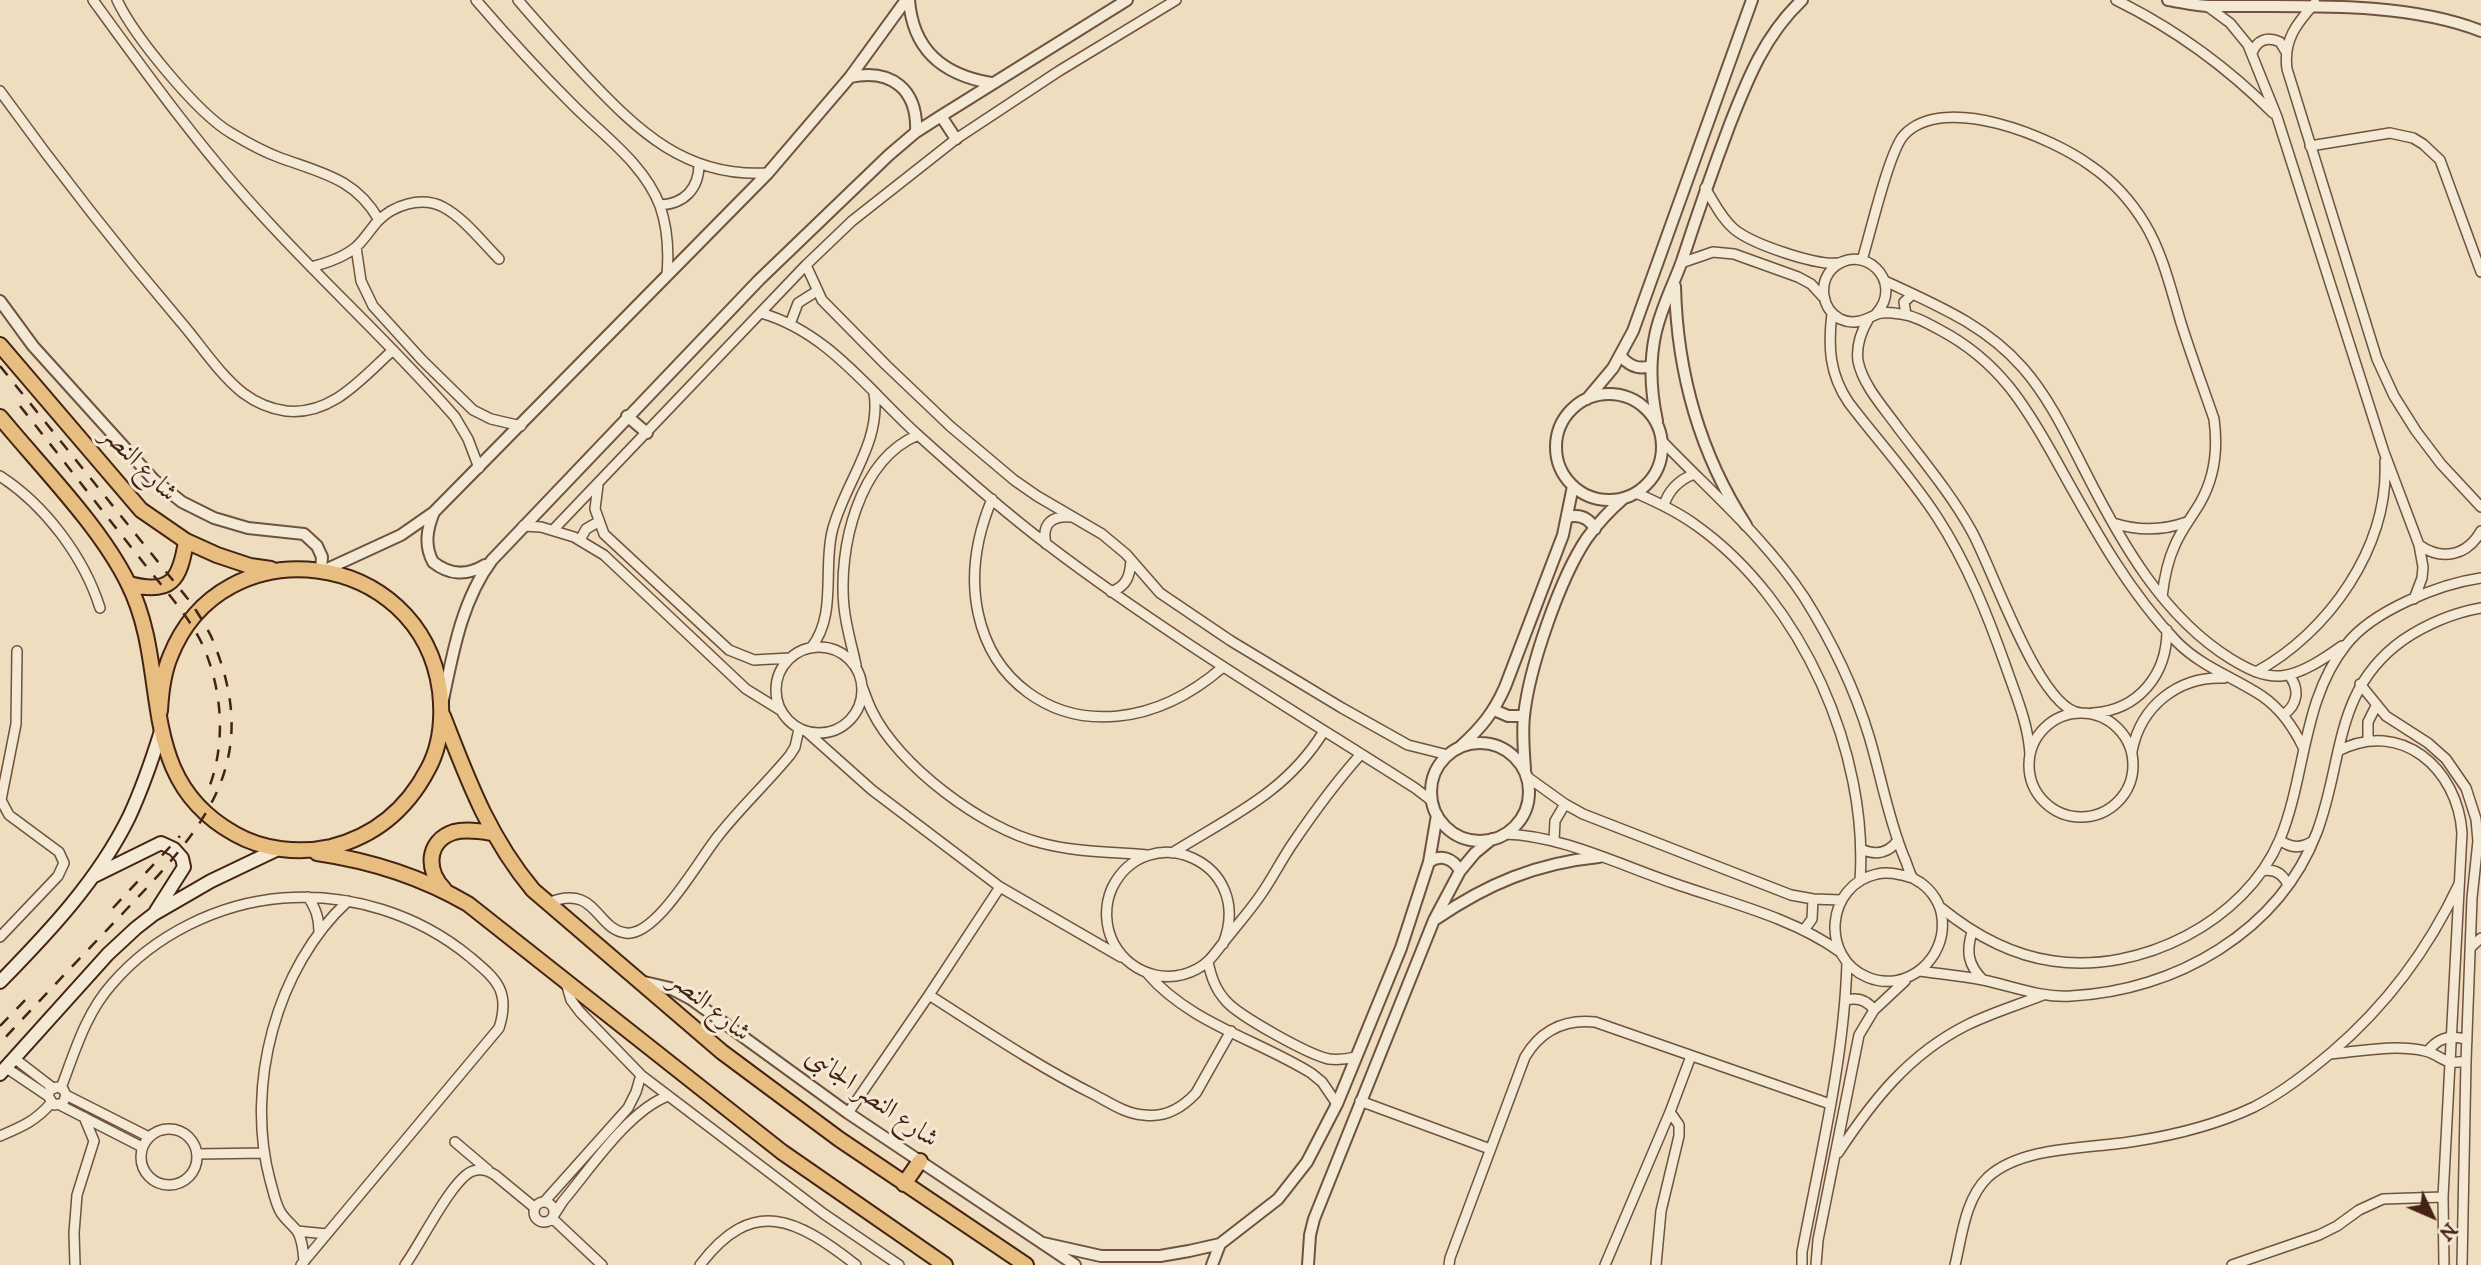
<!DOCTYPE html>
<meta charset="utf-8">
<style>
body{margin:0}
#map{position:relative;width:2481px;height:1265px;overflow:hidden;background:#eeddbf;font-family:"IM FELL DW Pica",serif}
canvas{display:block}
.north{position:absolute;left:2397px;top:1181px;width:70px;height:70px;-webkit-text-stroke:5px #f4e9d5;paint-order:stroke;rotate:134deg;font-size:19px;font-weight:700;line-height:28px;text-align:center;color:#452314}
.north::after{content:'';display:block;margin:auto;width:24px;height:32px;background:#452314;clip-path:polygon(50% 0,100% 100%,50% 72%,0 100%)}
</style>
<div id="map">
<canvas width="2481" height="1265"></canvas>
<div class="north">N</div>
</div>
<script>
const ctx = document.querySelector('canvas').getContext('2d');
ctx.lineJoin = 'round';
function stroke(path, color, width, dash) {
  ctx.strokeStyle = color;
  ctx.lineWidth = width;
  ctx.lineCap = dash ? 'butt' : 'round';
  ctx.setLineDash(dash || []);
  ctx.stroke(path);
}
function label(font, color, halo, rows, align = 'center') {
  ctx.font = font + ' "IM FELL DW Pica",Amiri,serif';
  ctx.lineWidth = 6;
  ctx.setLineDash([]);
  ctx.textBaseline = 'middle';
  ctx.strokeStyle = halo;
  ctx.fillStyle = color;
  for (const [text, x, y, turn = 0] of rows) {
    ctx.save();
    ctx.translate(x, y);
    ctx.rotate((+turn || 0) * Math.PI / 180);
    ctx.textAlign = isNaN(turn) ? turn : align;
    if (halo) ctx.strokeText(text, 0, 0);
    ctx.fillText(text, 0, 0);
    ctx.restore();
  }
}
const minor = new Path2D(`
 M93,0C149,77 205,155 271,225C331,290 397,350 455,417L468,439L479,468
 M117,0C134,36 197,113 231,133C246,142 262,151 278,157C321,173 355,178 379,220
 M476,0C506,35 537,69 570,102C601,134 644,163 660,206C668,229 669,251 667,275
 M518,0C540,26 563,51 586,76C638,131 686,178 768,173
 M2116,0C2175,29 2227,67 2273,113
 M2315,3C2297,23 2283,40 2287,69L2377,359L2394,396L2416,431L2441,464L2481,507
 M2207,6L2230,23L2248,45L2277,117L2384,452L2419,545L2423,567L2422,578L2414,599
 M2252,53C2257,40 2267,36 2280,42L2286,52
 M0,91C57,170 117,247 180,321C200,344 219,374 243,393C255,402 271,409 286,411C332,416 362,378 393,350
 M2310,146L2390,133L2413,138L2423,144L2440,160L2481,272
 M1705,188C1714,202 1721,218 1734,229C1752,244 1816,266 1839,263
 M660,205C684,204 699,189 699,164
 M356,247L361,281L373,306L422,360L473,410L491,419L521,426
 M1862,260C1870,235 1889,151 1904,135C1944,92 2052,137 2091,166C2113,181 2131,201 2145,224C2163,254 2171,290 2181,323C2191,355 2203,387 2214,419C2218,448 2215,477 2200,503C2192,517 2181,530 2175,545C2167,562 2164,579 2162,597
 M1681,263L1713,252L1734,254L1798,277L1811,284L1823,297
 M806,265L822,300L886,365L950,426L1014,480L1037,496L1102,534L1126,554L1160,593L1231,641L1342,708L1408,745L1448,755
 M311,267C327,263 343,258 356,247C364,240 370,230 377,222C393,205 421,196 443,207C464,218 482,242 499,259
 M1885,281C1936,305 1984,324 2023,368C2050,399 2067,436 2086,473C2121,542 2163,617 2231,659C2246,668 2262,677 2281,676C2302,674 2325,658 2342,646
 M761,313C828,332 869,391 918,435C960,473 1003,511 1048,545C1165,634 1291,709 1415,788L1432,801
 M1832,313C1828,346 1829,374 1849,403C1878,441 1911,477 1937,517C1967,563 1988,616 2006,667C2016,696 2028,723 2030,754
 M1876,314C1906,281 1861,240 1832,269C1818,284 1822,309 1840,319C1853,325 1863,321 1875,315C1882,311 1893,313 1901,314C1915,316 1927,323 1940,330C1999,361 2026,406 2057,462C2092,525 2127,590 2177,642C2202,667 2233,677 2262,696C2281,709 2294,728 2304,749
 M1906,315L1904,302L1913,294
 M1868,320C1861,332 1856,346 1858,361C1863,386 1885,409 1899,429C1924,462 1951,494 1971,530C1992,566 2039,711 2081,713
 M790,324L798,303L817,291
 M1662,441C1711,492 1765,538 1804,597C1831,640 1854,687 1869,736C1881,776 1888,818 1904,857C1907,863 1909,872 1912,877C1915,880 1918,881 1921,883C1932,891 1941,904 1942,918C1947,958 1907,994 1867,977C1820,957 1826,885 1877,874C1889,871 1901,875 1913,878
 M0,476C45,505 84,557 100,608
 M598,485L595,509L604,534L729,650L754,660L790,658
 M1636,493C1657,502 1678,512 1697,526C1802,601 1869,753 1860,881
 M992,499C921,669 1082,789 1223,667
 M1664,505C1669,489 1679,480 1694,474
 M2113,523C2138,531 2162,531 2187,522
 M523,526L541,527L574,537L604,555L746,689L780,710
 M553,530L806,265L852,221L956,139L1059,71L1176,0
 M580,540L586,529L598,522
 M1046,544C1041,523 1053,515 1072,517
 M2419,545C2442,561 2467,556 2481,531
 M1111,592C1127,586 1130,576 1131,560
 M776 690a43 43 0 1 1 86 0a43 43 0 1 1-86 0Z
 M811,648C837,615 823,570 832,532C843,485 882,443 874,393
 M856,665C852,646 846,627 844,607C838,549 858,460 918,435
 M2256,672C2329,632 2389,547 2385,461
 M2360,684L2386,716L2428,743L2446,759L2466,788L2476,819L2478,841L2472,898L2466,1061L2462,1265
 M862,686C865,694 868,703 872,711C898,765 983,829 1041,843C1075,852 1112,852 1147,855
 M2093,713C2139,710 2167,674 2167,630
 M2029 765a52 52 0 1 1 104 0a52 52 0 1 1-104 0Z
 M2283,715C2298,705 2300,689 2289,675
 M807,732L872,790L1000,887L1121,957
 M2368,741V722L2376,706
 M2132,751C2141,706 2178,676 2224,678
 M2338,751C2401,718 2458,769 2462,833L2443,1197L2444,1265
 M1526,776L1565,804L1583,814L1791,895L1813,899L1841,900
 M1504,834C1560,835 1620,865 1673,883C1727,902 1794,918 1840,952
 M2280,840C2290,848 2301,849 2313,841
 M1554,841L1555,821L1565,804
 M1861,849C1876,856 1889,853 1898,840
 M1172,853C1231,816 1286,793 1324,731
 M2262,871C2275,868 2283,874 2288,885
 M308,897C316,909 319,918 319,932
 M548,903C597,883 595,929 626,933C657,937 701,856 719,835C741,807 767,783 790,755L795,747L799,729
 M1940,907C1973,934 2010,955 2053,961C2140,974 2245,922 2280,839C2306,776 2302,700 2346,645C2372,611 2439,584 2481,578
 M1804,930L1812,919L1813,899
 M1972,932C1966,952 1968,965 1983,980
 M0,937L58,876L64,863L59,852L9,815L1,800L16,724L17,651
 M1223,944C1256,861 1147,817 1112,888C1104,906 1105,927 1114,944C1123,960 1138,971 1155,975C1169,978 1184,976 1197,969C1209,963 1215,953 1223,943C1236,926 1250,911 1262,893C1273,877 1282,859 1293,843C1314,812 1336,782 1361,754
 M2470,948L2481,938
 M1208,962C1211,976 1215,989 1226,1001C1239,1016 1309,1055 1329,1059C1338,1060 1347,1059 1356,1057
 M1920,971C1941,974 1962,976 1983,980C2012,986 2041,998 2071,996C2175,991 2279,932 2317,832C2344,760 2333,690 2403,640C2427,624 2453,613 2481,608
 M1147,973C1188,1022 1258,1040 1311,1073L1322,1082L1337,1104
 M566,983L571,1000L580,1012L641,1075L824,1214L899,1265
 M929,995C984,1030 1037,1066 1095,1095C1110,1103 1126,1114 1144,1115C1165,1118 1182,1108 1196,1093L1231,1031
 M1846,1000C1858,997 1867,1000 1874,1010
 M2428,1051C2438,1038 2451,1034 2467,1040
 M2331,1054C2361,1051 2395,1044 2425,1051C2442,1055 2443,1066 2466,1061
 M14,1058L53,1088
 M5,1067L48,1096L54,1105L63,1103L66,1095L63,1089L57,1087L50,1090L48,1096
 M61,1088C75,1051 86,1013 112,984C154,935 219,903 283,898C350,893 418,914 470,957C496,979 511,991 499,1028L301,1265
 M66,1095L149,1137
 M1360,1101L1490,1149
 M60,1105L142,1147
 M848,1113L929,995L1000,887
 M141 1157a28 28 0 1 1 56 0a28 28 0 1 1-56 0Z
 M0,1136C21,1127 36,1121 51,1103
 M455,1142L488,1170
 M1838,1153C1873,1100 1909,1054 1967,1025C1991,1013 2018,1005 2043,995
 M197,1154L264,1153
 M544,1202L628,1108L636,1092L641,1075
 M534 1212a10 10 0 1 1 20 0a10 10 0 1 1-20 0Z
 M554,1215L563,1201C590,1169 629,1110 668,1096
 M552,1218L602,1265
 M297,1231L327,1234
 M304,1262C303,1252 303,1240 297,1231C292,1224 284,1219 280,1211C275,1202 273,1190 270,1180C245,1086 276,967 348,901
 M75,1265L74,1233L77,1195L94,1141L84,1117
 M405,1265C420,1245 453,1177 473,1171C481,1168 489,1171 495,1175L535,1208
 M700,1265C753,1195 797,1219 856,1265
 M1449,1265L1450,1258L1525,1057C1541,1030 1564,1019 1595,1022L1830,1104
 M1605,1265L1670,1112L1691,1056
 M1656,1265L1661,1211L1679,1136V1125L1670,1112
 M1802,1265V1252C1820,1157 1844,1060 1847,963
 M1816,1265L1818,1240L1859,1035L1874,1010L1905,981
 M1955,1265C1962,1236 1965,1199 1988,1177C2024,1145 2091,1149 2136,1141C2175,1135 2218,1124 2254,1107C2283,1092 2307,1073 2332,1052C2387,1005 2428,950 2459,884
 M2232,1265L2319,1235L2337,1226L2359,1210L2383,1199L2443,1197`);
const tertiary = new Path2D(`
 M909,0C913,51 944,75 991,83
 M2168,0C2181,2 2196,6 2210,6C2299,7 2401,0 2481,31
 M850,77C892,68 918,90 916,132
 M941,116L956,139
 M1675,286C1677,371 1699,452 1746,525
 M0,301L33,346L154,480L182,502L214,518L248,528L304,534L317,546L322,557L321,569
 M1621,356C1629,366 1638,370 1651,366
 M1556 447a53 53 0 1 1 106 0a53 53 0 1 1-106 0Z
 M1587,399L1613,368L1633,331L1752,0
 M627,416L647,433
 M1657,421C1651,393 1649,365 1655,336C1660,310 1673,286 1682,261C1697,215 1713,169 1730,124C1748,78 1765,35 1802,0
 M434,512C427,529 424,545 433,562C449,575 467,576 485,565
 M1568,517C1580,514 1589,518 1595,529
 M325,570L401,535L434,512L768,173L850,77L906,0
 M443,700C453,652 462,600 492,560L759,280L889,155L916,132L941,116L1127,0
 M1494,710L1508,716H1524
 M1431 792a49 49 0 1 1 98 0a49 49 0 1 1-98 0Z
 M1461,746C1481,728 1494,712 1505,687L1563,535L1573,486
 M1525,770C1524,752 1522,733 1524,716C1529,668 1560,578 1587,538C1598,523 1610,510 1624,498
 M1429,862C1441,854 1453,858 1460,871
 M1436,919C1487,884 1537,863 1599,857
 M640,981L670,988L691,999L848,1113L1075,1265
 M1043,1243L1101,1256H1160L1189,1251L1220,1244L1278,1199L1307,1162L1337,1104L1401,948L1429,862L1437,815
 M1212,1265L1220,1244
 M1308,1265L1310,1235L1314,1219L1434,920L1460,871L1475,853L1492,839`);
const secondary = new Path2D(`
 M94,876L161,843L174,849L182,858L184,867L156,911
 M0,982C49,932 98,880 129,817C142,789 152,760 161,731
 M0,1074L108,954L136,928L154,914L211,881L278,849`);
const primary = new Path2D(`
 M0,345L141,510L186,541L217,555L250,566L271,569
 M0,417C41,467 100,526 128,583C173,672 132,777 235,834C263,850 299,854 331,847C375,836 407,809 428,769C441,745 443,717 440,691C421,549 222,523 170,657C163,674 161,692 160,711
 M129,584C171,595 180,580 186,541
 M443,716C468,780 488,836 533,890L722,1052L839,1139L1026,1265
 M317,853C372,861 420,876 468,904L782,1152L945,1265
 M444,889C426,871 426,841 454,832C465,829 480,831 492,833
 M904,1184L920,1161`);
const rail = new Path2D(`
 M0,366L192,604C200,617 210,631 215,646C262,765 202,830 124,912C83,955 41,999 0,1043
 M20,406C60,456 99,507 139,557C161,586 193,619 206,653C223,697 225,745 209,788
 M113,908L180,836
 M0,1026L31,994`);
const streetNames = [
 ["شارع النصر",138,465,45],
 ["شارع النصر",709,1008,39],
 ["شارع النصر الجانبى",871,1099,35]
];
stroke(minor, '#6f523f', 12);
stroke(tertiary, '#6f523f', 14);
stroke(secondary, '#452314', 16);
stroke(primary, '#452314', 18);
stroke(minor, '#f4e9d5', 9);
stroke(tertiary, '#f4e9d5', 10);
stroke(secondary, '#f4e9d5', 12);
stroke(primary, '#e7be80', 14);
stroke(rail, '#452314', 2.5, [12, 12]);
label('26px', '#452314', '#f4e9d5', streetNames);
</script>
